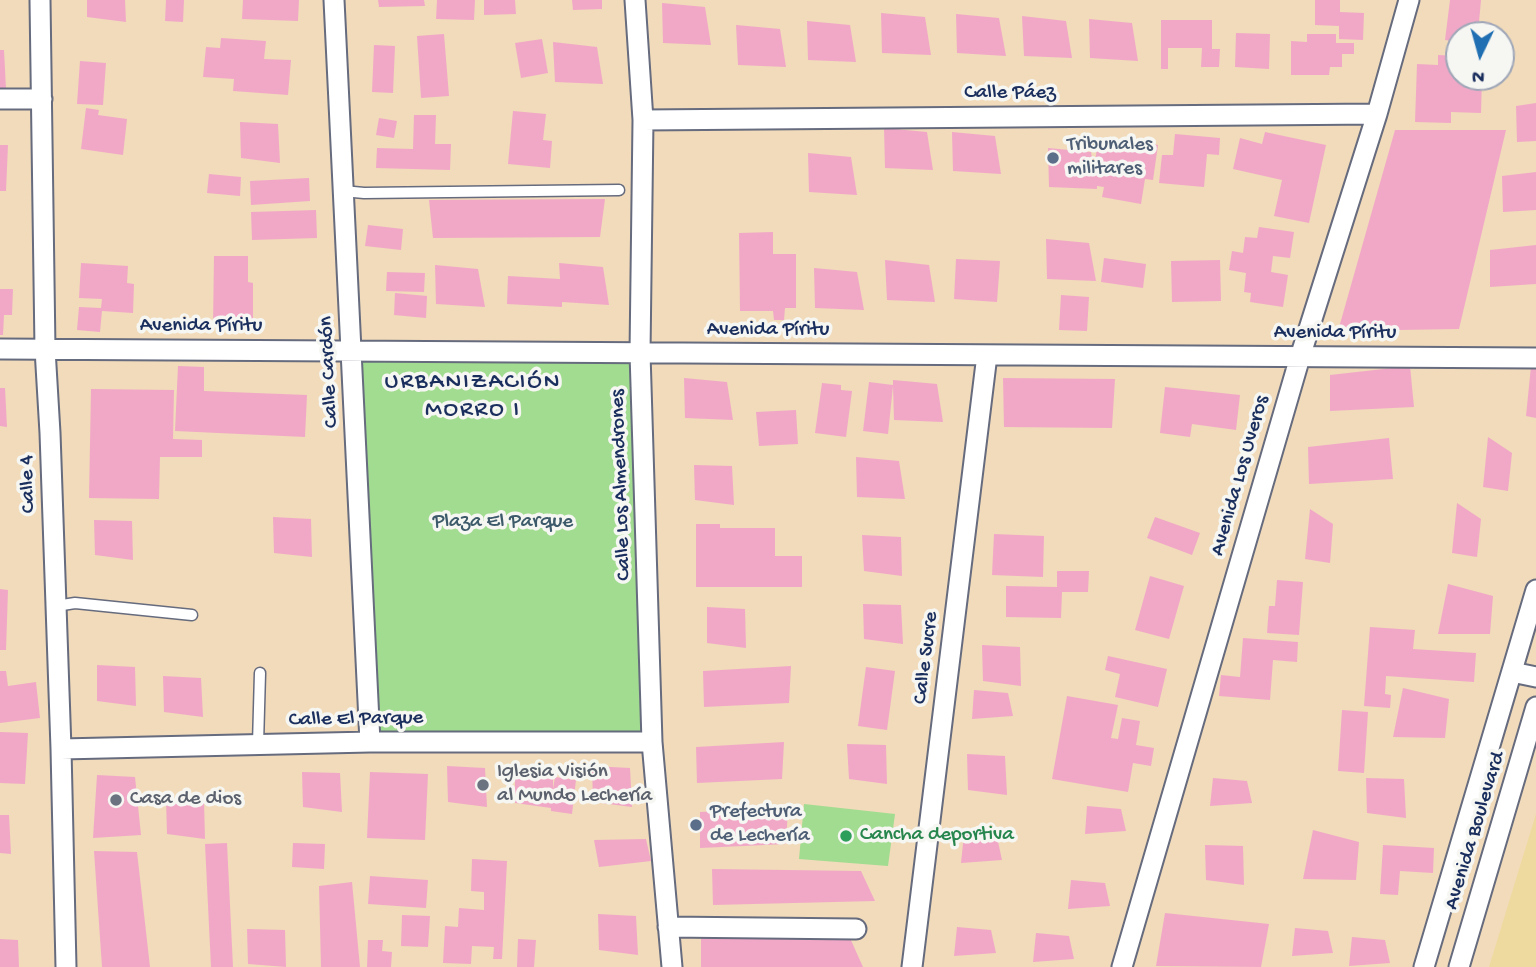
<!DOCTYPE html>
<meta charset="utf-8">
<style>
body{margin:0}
#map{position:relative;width:1536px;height:967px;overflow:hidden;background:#f1dbba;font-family:"Gochi Hand",sans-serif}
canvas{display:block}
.north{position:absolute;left:1445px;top:21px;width:70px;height:70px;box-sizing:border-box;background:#f6f6f2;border:2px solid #9ea6b7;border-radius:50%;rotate:185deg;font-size:19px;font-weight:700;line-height:28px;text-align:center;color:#1b2f5e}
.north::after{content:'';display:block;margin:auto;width:24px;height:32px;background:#1f6fb2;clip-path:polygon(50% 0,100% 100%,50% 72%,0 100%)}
</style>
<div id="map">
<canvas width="1536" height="967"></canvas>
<div class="north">N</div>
</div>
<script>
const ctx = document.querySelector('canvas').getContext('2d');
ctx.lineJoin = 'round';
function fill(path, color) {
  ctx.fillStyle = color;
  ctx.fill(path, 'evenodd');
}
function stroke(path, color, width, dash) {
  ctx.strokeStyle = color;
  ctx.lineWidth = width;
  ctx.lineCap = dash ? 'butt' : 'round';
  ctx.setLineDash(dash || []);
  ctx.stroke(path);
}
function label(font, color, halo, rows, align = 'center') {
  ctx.font = font + ' "Gochi Hand",sans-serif';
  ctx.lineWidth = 7;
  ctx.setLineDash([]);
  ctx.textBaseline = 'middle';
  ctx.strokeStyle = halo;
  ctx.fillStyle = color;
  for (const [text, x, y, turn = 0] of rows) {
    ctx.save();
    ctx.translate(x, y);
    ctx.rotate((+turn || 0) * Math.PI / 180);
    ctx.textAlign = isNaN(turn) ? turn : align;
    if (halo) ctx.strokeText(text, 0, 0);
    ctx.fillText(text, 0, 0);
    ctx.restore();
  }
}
const green = new Path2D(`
 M351,351L640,353L652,742H370Z
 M804,804L895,814L888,866L799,859Z`);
const sand = new Path2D(`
 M1536,814V967H1489Z`);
const building = new Path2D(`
 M87,0H125L126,22L87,17Z
 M166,0H184L183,22L165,21Z
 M243,0H299L298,21L242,19Z
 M378,0H424L425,6L379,7Z
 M437,0H475L474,20L436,19Z
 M484,0H515L516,14L484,15Z
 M572,0H602V9L573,10Z
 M1315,0H1340V12L1364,13L1363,40L1339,39V26L1315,25Z
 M1450,0H1481L1479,22L1492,23L1491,35H1459V42L1445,40Z
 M662,3L705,7L711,45L663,43Z
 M881,13L925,17L931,55L882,53Z
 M956,14L999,18L1006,56L957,53Z
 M1022,16L1066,21L1072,58L1024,56Z
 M1089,19L1132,23L1138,61L1090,58Z
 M1161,20H1212V49H1220L1219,67H1201L1202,48H1168V69H1161Z
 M807,21L850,25L856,62L808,60Z
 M736,25L780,29L786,67L738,65Z
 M1236,33L1270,34L1269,69L1235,67Z
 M444,34L449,96L421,98L417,36Z
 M1307,34H1336V43H1354V54H1342V67H1330L1329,75H1291V41L1307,42Z
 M221,38L266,41L264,59L291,60L288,95L233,91L234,79L203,77L206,47L220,48Z
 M542,39L548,73L521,78L515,43Z
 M553,42L597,47L603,84L555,82Z
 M374,45L395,46L393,93L372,92Z
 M0,50H4L6,89L0,88Z
 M1438,55L1459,56V77H1482L1481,113L1451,112V123L1415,122L1417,64L1438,65Z
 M80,61L106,63L103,105L77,104Z
 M1536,103V141L1517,142L1516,106Z
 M86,108L99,110L98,115L127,119L123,155L81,149Z
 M513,111L546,114L543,140L552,141L550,168L508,164Z
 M414,115H436L435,144H451L450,170L376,168L377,148L413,149Z
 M379,118L397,121L394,138L376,135Z
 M240,122L278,124L280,163L241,158Z
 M884,128L927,132L933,170L885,168Z
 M1395,130H1506L1459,329L1338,331Z
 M952,132L995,136L1001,174L953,171Z
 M1265,132L1326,145L1309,223L1274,216L1282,180L1233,169L1240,138L1262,144Z
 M1175,134L1220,138L1219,155L1207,154L1204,187L1159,183L1162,155H1173Z
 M1122,139L1158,145L1153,180L1145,179L1141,204L1102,197L1104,187L1097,186V189L1049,187L1048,148L1091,152L1094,169L1097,148L1120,152Z
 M0,145H8L6,191H0Z
 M808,153L851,157L857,195L809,192Z
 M1536,172V210L1503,212L1502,176Z
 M209,174L241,177L240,196L207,193Z
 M309,178L310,201L251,205L250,181Z
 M605,199L600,237L433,238L429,200Z
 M316,210L317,238L252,240L251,212Z
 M368,225L403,229L401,250L365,246Z
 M1259,227L1294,232L1290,258L1273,256L1271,272L1288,275L1283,307L1250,302L1251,293L1244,292L1246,273L1229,270L1232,251L1243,253L1245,237L1257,238Z
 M773,232V254H796V308H785L784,320H774L773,311H740L739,233Z
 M1046,239L1089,243L1096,281L1047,279Z
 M1536,245V284L1490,287V250Z
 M214,256H248V282L253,283V319L227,318V327H213Z
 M1104,258L1146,264L1143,288L1101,282Z
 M956,259L1000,261L997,302L954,299Z
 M885,260L929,265L935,302L887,300Z
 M1220,260L1221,301L1172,302L1171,261Z
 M81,263L128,266L127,283L134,284L133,313L102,311L100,332L77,330L79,307L101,308L102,299L79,298Z
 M559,263L603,267L609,305L562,302V307L507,304L508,276L560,279Z
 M435,265L478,269L485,307L436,304Z
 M814,268L857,272L864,310L815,308Z
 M387,272L425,273L424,292L386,291Z
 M0,289H13L12,315H4L3,335H0Z
 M395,293L427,296L426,318L394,315Z
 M1061,295L1089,297L1087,331L1059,330Z
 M178,366L204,367V391L307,395L305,437L175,431Z
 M1410,366L1414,407L1330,411V375Z
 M1531,366L1536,369V418L1526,416Z
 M684,378L727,382L733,420L685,418Z
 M1003,378L1115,379L1112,428L1004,427Z
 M893,380L937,384L943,422L894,420L893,386L888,434L863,431L869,382L893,385Z
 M822,383L841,385V390L852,391L846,437L815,433Z
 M1165,387L1240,395L1236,430L1192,424L1190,437L1160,433Z
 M0,388H5L7,427L0,426Z
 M91,389L174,390L173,439L202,440V457H160L159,499L89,498Z
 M796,410L798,444L759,446L756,412Z
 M1488,437L1512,453L1508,491L1483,487Z
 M1389,438L1393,479L1309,484L1308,447Z
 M856,457L899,461L905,499L857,497Z
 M694,465L732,466L734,505L695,500Z
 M1457,503L1481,519L1477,557L1452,553Z
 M1310,509L1333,524L1330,563L1305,559Z
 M273,517L311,519L312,557L274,553Z
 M1155,517L1200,533L1192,555L1147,538Z
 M94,520L132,521L133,560L95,555Z
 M696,524H720V528H775V556H802V587H696Z
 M994,534L1044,536L1043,577L992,575Z
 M862,535L901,537L902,576L864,571Z
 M1057,571H1089L1088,592H1062L1061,618L1006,617V586L1057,587Z
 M1150,576L1184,586L1169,639L1135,630Z
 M1277,580L1303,582L1299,635L1267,633L1269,606H1275Z
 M1448,584L1493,596L1490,634H1438Z
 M0,589L8,590L6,650H0Z
 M863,604L901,605L903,644L864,639Z
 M707,607L745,609L746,648L707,643Z
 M1370,627L1415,630L1413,649L1476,653L1474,682L1386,676L1385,694L1391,695L1390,708L1364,706Z
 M1243,638L1298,642L1297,662L1273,660L1270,700L1219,696L1221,675L1240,677Z
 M982,645L1020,647L1021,686L983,681Z
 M1108,656L1167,669L1158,707L1115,697L1120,674L1105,670Z
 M97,665L135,667L136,706L97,701Z
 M791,666L789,703L704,707L703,671Z
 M866,667L895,671L887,730L858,726Z
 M0,671H6L8,686L36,682L40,718L0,723Z
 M163,676L201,678L203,717L164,712Z
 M1403,688L1449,699L1445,738L1393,737Z
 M974,690L1008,693L1013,716L972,719Z
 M1067,696L1118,705L1111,738L1118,739L1122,718L1140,721L1136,745L1154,748L1151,766L1133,763L1128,792L1052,779Z
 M1342,710L1368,712L1364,773L1338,771Z
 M0,732L28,733L25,784L0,783Z
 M784,742L782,779L697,783L696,747Z
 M847,744L886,745L887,784L849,779Z
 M967,754L1005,756L1007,795L968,790Z
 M447,766L485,768L487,807L448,802Z
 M592,766L630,768L632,807L593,802Z
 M515,768L553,769V789L555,777L576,780L572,814L551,811V808L515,803Z
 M302,772L340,773L342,812L303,807Z
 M370,772L428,774L425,840L367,838Z
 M97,775L135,777L141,835L93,838Z
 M1213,778L1247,781L1252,803L1210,806Z
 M1366,778L1404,779L1406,818L1367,813Z
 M166,799L204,801L205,839L167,834Z
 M1087,806L1121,809L1126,831L1085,834Z
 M788,807L786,844L700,848V812Z
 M0,815H9L11,854L0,853Z
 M1313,830L1359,842L1356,880L1303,879Z
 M964,834L997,837L1002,860L961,863Z
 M646,839L651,861L599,867L594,840Z
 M227,843L233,967H211L205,844Z
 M293,843L325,844L324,869L292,867Z
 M1205,845L1243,846L1244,885L1206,880Z
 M1383,845L1434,848L1433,873L1400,871L1398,895L1380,894Z
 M94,851L137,852L150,967H102Z
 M472,859L507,861L502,959H493L494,947L472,946L471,964L443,963L445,926L458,927L459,908L484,910V892L471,891Z
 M712,869L861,871L875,901L713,905Z
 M370,876L428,880L426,908L368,904Z
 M1071,880L1105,883L1110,906L1068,909Z
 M352,882L360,967H321L319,886Z
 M1165,913L1269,924L1261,967L1156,966Z
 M598,914L636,916L638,955L599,950Z
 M402,915L430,916L428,947L401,946Z
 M957,927L991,930L996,953L954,956Z
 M1295,928L1328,931L1333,953L1292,956Z
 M247,929L285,930L286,967L248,964Z
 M1036,933L1069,936L1074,959L1033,962Z
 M701,936L850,938L863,967H701Z
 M1352,937L1385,940L1390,963L1349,966Z
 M0,939L18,940L19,967H0Z
 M518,939L536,940L534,967H517Z
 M368,940H383L382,951L392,952L391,967H367Z`);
const service = new Path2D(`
 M343,191L364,193L619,190
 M56,606L75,603L192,615
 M258,744L260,673`);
const minor = new Path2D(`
 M40,0L45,349L50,433L61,749L66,967
 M334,0L370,742
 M635,0L643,120L640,353L652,742L672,967
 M0,99H42
 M643,120L1377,114
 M0,349L1536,358
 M1512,672L1536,677
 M61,749L370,742H652
 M668,927L856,929
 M912,967L987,355
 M1122,967L1300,357L1377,114L1409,0
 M1424,967L1536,590
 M1459,967L1536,707`);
const markers = [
 [1053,158,7,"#5c6f8a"],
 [483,785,7,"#6b7280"],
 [116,800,7,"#6b7280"],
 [696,825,7,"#5c6f8a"],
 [846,836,7,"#2e9e5b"]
];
const streetNames = [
 ["Calle Páez",1010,94],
 ["Avenida Píritu",201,327],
 ["Avenida Píritu",768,331],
 ["Avenida Píritu",1335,334],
 ["Calle Cardón",330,372,-93],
 ["Avenida Los Uveros",1241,476,-74],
 ["Calle 4",29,484,-92],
 ["Calle Los Almendrones",622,485,-92],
 ["Calle Sucre",927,658,-83],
 ["Calle El Parque",356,720,-1],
 ["Avenida Boulevard",1476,831,-73]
];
const serviceNames = [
 ["Tribunales",1067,146],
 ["militares",1067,170],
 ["Prefectura",710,813],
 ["de Lechería",710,837]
];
const parkNames = [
 ["Plaza El Parque",503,523]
];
const worshipNames = [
 ["Iglesia Visión",497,773],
 ["al Mundo Lechería",497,797],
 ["Casa de dios",130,800]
];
const leisureNames = [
 ["Cancha deportiva",860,836]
];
const quarterNames = [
 ["URBANIZACIÓN",473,383],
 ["MORRO I",473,411]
];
fill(green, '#a1dc90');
fill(sand, '#eeda9e');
fill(building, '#f1a8c7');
stroke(service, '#666b7e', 13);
stroke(minor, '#666b7e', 23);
stroke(service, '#fff', 10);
stroke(minor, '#fff', 19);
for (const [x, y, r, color] of markers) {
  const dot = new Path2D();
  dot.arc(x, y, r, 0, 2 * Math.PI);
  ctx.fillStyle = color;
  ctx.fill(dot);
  stroke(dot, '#f6f6f2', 2.5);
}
label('21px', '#1b2f5e', '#f6f6f2', streetNames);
label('21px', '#4e5e75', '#f6f6f2', serviceNames, 'left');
label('21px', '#3c5a6a', '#f6f6f2', parkNames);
label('21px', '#5b616d', '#f6f6f2', worshipNames, 'left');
label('21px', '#27864d', '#f6f6f2', leisureNames, 'left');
ctx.letterSpacing = '2px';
label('24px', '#1b2f5e', '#f6f6f2', quarterNames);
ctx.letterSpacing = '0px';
</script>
